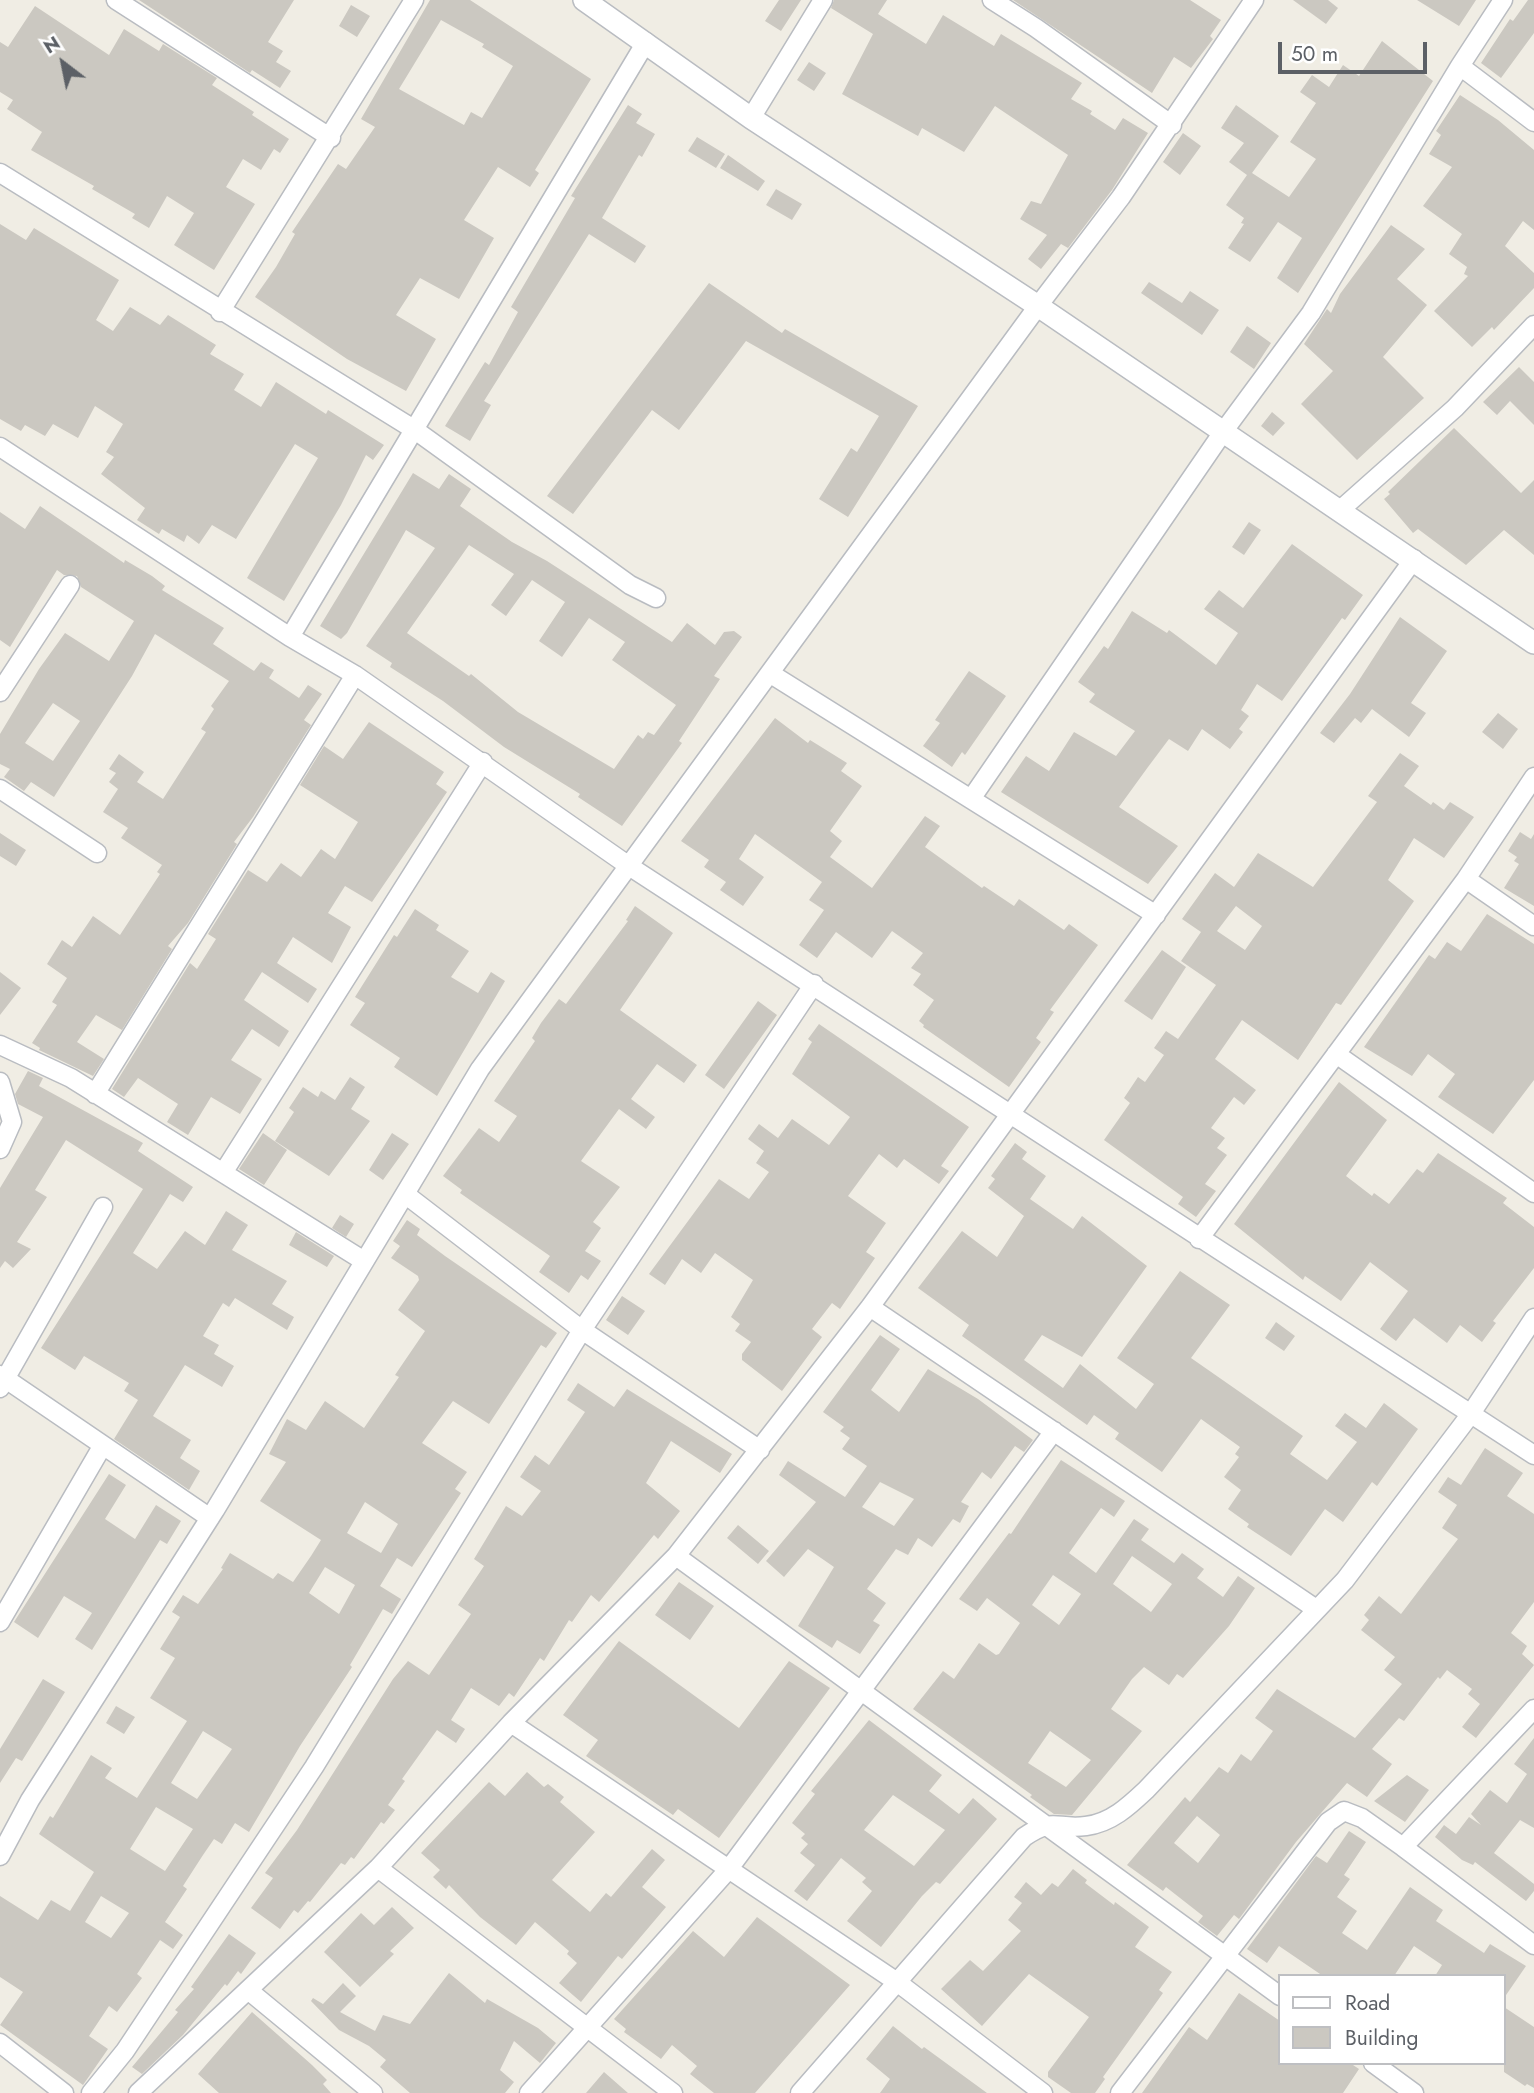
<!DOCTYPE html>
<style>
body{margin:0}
#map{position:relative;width:1534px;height:2093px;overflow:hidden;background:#f0ede4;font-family:Jost,sans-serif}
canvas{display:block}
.legend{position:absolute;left:1278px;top:1974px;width:228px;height:91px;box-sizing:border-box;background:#fff;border:2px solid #bebfc2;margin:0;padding:9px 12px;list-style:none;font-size:21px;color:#5c6066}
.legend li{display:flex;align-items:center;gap:14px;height:35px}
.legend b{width:35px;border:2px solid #bebfc2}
.north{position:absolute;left:28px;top:28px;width:70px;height:70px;-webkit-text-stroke:5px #fff;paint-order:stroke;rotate:328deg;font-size:19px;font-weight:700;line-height:28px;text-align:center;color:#5c6066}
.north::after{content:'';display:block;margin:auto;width:24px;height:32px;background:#5c6066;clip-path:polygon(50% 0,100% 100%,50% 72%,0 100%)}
.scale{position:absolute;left:1278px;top:42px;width:149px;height:32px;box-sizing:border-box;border:4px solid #5c6066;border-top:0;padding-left:9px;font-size:21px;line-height:24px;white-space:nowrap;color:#5c6066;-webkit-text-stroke:5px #fff;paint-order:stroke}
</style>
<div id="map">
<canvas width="1534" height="2093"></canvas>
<ul class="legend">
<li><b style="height:9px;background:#fff"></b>Road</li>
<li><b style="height:19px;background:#cbc8c1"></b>Building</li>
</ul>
<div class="north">N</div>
<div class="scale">50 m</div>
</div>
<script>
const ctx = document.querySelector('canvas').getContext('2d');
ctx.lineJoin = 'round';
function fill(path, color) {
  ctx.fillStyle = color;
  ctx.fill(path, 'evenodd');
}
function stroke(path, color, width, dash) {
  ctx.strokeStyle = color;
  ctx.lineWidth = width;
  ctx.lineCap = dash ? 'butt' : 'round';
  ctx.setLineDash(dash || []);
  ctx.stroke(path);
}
const building = new Path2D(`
 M139,0H294L268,42L283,51L276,62L291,71L280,88L252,70L250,73Z
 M430,0H470L591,79L535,170L539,173L530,187L498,167L464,220L494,238L459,299L420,278L396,315L436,339L406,391L347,359L255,297L276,267L295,234L292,232L338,164L346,169L375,127L361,119ZM441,20L484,44L482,47L513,66L482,118L471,112L464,125L399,89Z
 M779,0H801L781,31L765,21Z
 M834,0H887L878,14L926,44L943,15L994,46L1001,34L1082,83L1071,99L1092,111L1090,114L1115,130L1123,118L1148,133L1112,190L1068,248L1061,244L1041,269L1028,259L1047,235L1020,219L1031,201L1041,204L1068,155L995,106L964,152L922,128L918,136L842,94L873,34L831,8Z
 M1013,0H1190L1221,20L1210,36L1213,39L1191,68L1174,57L1152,93Z
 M1293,0H1328L1338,8L1326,24Z
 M1417,0H1476L1459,26Z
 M1528,0H1534V33L1501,78L1481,63L1510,19L1513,21Z
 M351,5L370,16L357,37L339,26Z
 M35,6L109,55L124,29L159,51L163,44L217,78L212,85L254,112L252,115L289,139L280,153L274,149L261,170L243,159L226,187L255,204L214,270L174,245L194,213L167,196L149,228L132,218L135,214L92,189L94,186L31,150L42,132L7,109L13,100L0,92V42L8,47Z
 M1382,41L1433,81L1298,293L1277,278L1302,238L1278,222L1250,262L1228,248L1244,224L1241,223L1244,218L1226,205L1247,175L1229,162L1244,143L1221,128L1236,105L1279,136L1252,173L1289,197L1316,159L1290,142L1316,103L1300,92L1312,75L1329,87L1343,65L1359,76Z
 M809,62L826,73L814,91L797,80Z
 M1460,95L1498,120L1534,150V230L1523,221L1505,246L1534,273V288L1494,330L1492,327L1472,347L1434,311L1468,276L1464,274L1467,267L1449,254L1462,234L1423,206L1452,167L1429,154L1441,135L1436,131Z
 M628,105L642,114L636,123L655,134L642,157L639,155L602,218L646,246L635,263L589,234L484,401L491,405L470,441L445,426L485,362L489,365L518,312L511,307L575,198L571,196Z
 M1183,133L1201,146L1180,175L1163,162Z
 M697,137L725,154L716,168L688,151Z
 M728,155L765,181L758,191L720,168Z
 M776,189L802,204L792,220L766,205Z
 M0,224L26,240L34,228L119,280L96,320L113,331L130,307L160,325L168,315L216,345L210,354L244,374L234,390L261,407L276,382L326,414L328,410L384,445L373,460L366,455L341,505L284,601L247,578L318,458L295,444L236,539L212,525L199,544L187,535L184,542L162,529L159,534L137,520L145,508L101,474L114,457L106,452L123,424L95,406L78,438L53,424L45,436L25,425L21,431L0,419Z
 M1391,225L1425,249L1397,279L1427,305L1383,357L1424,398L1357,460L1301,404L1333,371L1304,344L1327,309L1331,313L1340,294Z
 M1149,282L1182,303L1190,291L1219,310L1202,335L1141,293Z
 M709,283L782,333L785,329L918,406L848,517L819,499L851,448L857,452L879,416L746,341L679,430L652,410L573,514L547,496Z
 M1247,326L1271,343L1254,369L1230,352Z
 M1519,367L1534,382V425L1510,401L1497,415L1483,402Z
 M1272,412L1285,423L1273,436L1261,426Z
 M1454,428L1521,493L1534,480V555L1504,530L1466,565L1418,529L1413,533L1384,499L1390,494L1388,492Z
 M413,473L439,489L449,474L471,489L460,506L512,542L547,561L672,642L687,623L715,645L724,632L734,631L742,637L714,676L720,679L679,741L682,743L622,826L578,797L580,794L504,747L443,701L390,667L392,663L366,646L435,548L406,530L347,633L341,639L320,626ZM469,545L514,574L491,605L506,616L532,580L565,602L539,641L562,657L589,618L625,642L612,660L676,705L654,735L648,732L643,739L638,735L614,769L518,712L471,674L469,676L407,633Z
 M40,506L124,563L125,560L152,576L165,586L162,590L224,628L213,644L254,671L261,662L274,670L269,678L299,698L308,685L322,694L304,720L311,725L253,817L234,842L237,844L188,923L168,946L172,949L122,1030L96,1015L77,1042L104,1059L93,1076L39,1050L40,1048L32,1043L57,1005L52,1002L67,978L47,964L62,940L72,947L93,916L120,935L160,874L157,872L162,865L121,838L128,828L103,812L118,789L109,782L116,773L109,769L119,754L144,772L137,782L163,799L206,732L201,729L214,709L211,706L229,681L155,634L132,676L54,797L31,782L24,791L4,777L10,769L0,764V734L39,669L65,633L109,661L134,621L81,587L77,576L64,575L57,570L10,647L0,640V512L25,529ZM53,703L80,721L53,761L25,743Z
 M1249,522L1261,530L1244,555L1232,547Z
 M1292,544L1363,595L1345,620L1342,618L1282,701L1257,684L1241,710L1249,716L1239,729L1243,732L1230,749L1202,729L1188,751L1169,739L1148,767L1119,807L1178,846L1148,884L1001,792L1026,756L1049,771L1074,732L1116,756L1135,731L1089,702L1095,694L1078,682L1104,646L1108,649L1132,611L1167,633L1169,630L1216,665L1238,633L1204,609L1219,590L1243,608Z
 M1400,617L1447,651L1411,703L1426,713L1409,737L1372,709L1361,723L1355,718L1334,743L1320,733L1350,694Z
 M969,671L1006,696L965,755L962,752L952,767L923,746L940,723L935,720Z
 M1498,713L1518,729L1503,749L1482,732Z
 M775,718L808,743L810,740L847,763L841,771L862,786L830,831L842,841L830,857L872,888L925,816L940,826L925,847L982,888L984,886L1014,906L1019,899L1064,930L1069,924L1098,945L1050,1010L1054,1012L1036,1038L1041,1042L1009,1087L923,1027L924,1025L919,1021L934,1000L913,985L921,974L911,968L923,953L892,931L872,958L836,932L817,958L799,945L824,910L809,900L822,882L755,834L739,859L764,877L743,906L720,890L726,882L704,867L709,860L681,841Z
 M369,722L444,772L436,784L447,792L372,902L345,886L328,913L351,927L332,963L293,937L277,963L317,989L308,1003L262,972L244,1000L289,1031L279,1047L252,1029L231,1060L262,1079L240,1114L211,1097L188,1135L167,1122L178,1104L138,1078L124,1097L112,1089L190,963L197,969L216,939L208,934L248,870L267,882L281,863L301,877L321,849L335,859L358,822L300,785L324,746L343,759Z
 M1400,753L1419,766L1404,786L1431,805L1433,802L1444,810L1450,802L1474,817L1444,858L1414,838L1388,880L1414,901L1341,1005L1336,1003L1298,1060L1242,1020L1215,1059L1256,1090L1244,1105L1234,1097L1211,1128L1225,1138L1217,1148L1227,1155L1205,1184L1216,1191L1196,1217L1178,1204L1183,1197L1104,1140L1130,1103L1124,1098L1138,1077L1145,1082L1164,1055L1154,1048L1166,1031L1178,1039L1216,985L1181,961L1201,932L1182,919L1215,873L1234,887L1258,853L1313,887L1377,802L1368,796ZM1236,906L1262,926L1245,950L1217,931Z
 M1520,832L1531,839L1534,834V906L1504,888L1519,864L1514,861L1517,857L1508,851Z
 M0,833L26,850L16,866L0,856Z
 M635,906L673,933L620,1010L697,1065L684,1083L657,1064L631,1099L655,1117L646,1129L619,1109L581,1161L620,1187L593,1222L601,1228L585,1251L601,1261L588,1280L581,1275L569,1293L539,1272L550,1256L460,1193L462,1190L443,1176L479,1128L499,1142L517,1116L494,1101L535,1041L532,1038L541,1023L559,999L566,1004L628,921L626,920Z
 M415,909L439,925L436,930L469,951L451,977L478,993L491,972L505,981L437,1096L394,1067L400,1058L350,1025L365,1003L355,997L394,935L397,937Z
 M1487,914L1534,944V1080L1493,1134L1438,1097L1455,1074L1428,1054L1412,1076L1364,1047L1429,955L1435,959L1447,942L1461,951Z
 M1162,950L1186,967L1152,1020L1124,1001Z
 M0,972L21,988L0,1015Z
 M758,1001L777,1015L724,1089L705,1075Z
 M819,1024L969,1127L941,1166L949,1171L939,1184L904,1159L897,1168L879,1154L848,1196L886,1223L866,1252L875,1258L840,1309L832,1303L812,1329L822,1337L782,1391L742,1360V1354L751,1342L735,1331L740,1324L731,1317L753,1280L715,1253L701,1273L682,1259L665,1285L649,1274L719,1179L749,1199L769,1172L756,1163L764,1151L748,1139L759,1124L778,1138L792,1119L829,1145L850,1117L792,1074L812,1042L808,1039Z
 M28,1071L43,1078L39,1086L143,1143L138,1151L193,1187L183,1202L170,1194L133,1253L157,1269L185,1231L205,1245L226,1211L248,1225L232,1250L287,1281L272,1304L294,1317L287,1330L235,1298L229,1307L223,1303L203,1336L219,1345L214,1354L234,1366L222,1387L185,1365L153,1416L191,1440L180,1458L200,1471L189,1490L114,1439L138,1400L124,1391L129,1383L84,1356L75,1370L41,1348L143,1189L66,1140L35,1190L47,1197L17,1242L31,1249L13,1268L5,1261L0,1268V1188L43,1117L18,1104L15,1094Z
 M350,1077L365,1087L351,1109L370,1121L329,1176L275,1141L294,1112L289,1108L303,1087L318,1097L321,1091L335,1100Z
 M1339,1082L1387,1120L1346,1176L1372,1196L1374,1193L1389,1204L1417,1169L1423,1173L1438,1153L1507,1198L1503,1203L1534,1227V1268L1493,1321L1496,1323L1482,1342L1460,1325L1447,1343L1414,1318L1396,1341L1380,1329L1408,1291L1370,1262L1341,1301L1305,1276L1303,1280L1234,1224Z
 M263,1133L287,1150L264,1185L239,1169Z
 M392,1133L409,1144L383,1180L369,1170Z
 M1015,1143L1027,1152L1022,1159L1046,1176L1030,1199L1073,1229L1082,1216L1147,1266L1082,1357L1042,1335L1024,1360L1063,1388L1080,1364L1136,1409L1154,1384L1117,1358L1180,1271L1230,1305L1191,1358L1303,1436L1290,1454L1327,1480L1357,1442L1335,1426L1345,1413L1366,1428L1384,1403L1418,1429L1377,1486L1372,1482L1343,1522L1325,1509L1291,1556L1247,1527L1249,1524L1228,1509L1241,1490L1224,1477L1239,1457L1235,1454L1240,1447L1201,1419L1162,1472L1115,1439L1119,1433L1094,1415L1087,1425L962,1336L969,1325L918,1288L962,1231L997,1257L1024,1216L988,1188L995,1179L991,1176Z
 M340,1215L354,1224L346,1237L332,1228Z
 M407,1220L420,1229L417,1235L445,1256L557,1333L546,1348L541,1345L489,1424L453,1401L422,1443L467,1472L455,1489L461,1493L412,1567L397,1558L380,1586L401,1599L392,1614L383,1609L350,1665L352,1667L300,1746L249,1832L235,1823L222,1844L214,1839L203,1855L183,1886L187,1889L165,1922L183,1935L173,1949L160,1940L137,1974L142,1978L117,2012L109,2006L89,2036L108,2049L83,2085L0,2025L23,1992L0,1977V1896L38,1920L51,1900L70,1911L94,1872L39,1834L50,1816L53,1818L91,1755L112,1768L105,1778L137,1798L187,1721L150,1698L175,1658L160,1649L180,1617L172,1612L183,1595L198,1604L223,1569L221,1568L230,1553L273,1579L278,1573L293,1582L311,1556L321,1540L260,1501L286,1462L269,1454L287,1419L306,1430L325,1401L364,1428L399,1377L395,1375L425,1331L398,1310L419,1280L418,1276L391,1258L400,1246L393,1241ZM365,1502L398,1524L381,1553L347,1533ZM325,1567L355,1585L339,1614L309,1593ZM203,1731L232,1749L197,1799L171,1783ZM156,1807L193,1829L165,1871L130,1849ZM101,1896L129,1913L111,1938L85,1922Z
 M296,1232L334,1256L327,1267L289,1245Z
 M622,1296L645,1311L628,1335L606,1320Z
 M1276,1322L1295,1336L1284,1351L1265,1338Z
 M880,1335L900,1349L871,1390L899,1412L928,1369L978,1399L1033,1440L1024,1452L1015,1446L991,1479L982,1472L961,1502L969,1506L960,1523L953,1519L932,1547L918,1538L908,1555L896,1549L867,1589L886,1603L873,1621L880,1625L860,1654L837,1640L832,1648L798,1626L834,1567L808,1549L784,1577L766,1561L816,1502L779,1475L788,1461L845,1497L867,1466L842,1449L850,1438L840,1431L844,1427L823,1412ZM880,1482L914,1499L894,1526L862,1507Z
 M578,1383L614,1407L627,1389L732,1454L720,1473L671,1441L646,1483L680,1511L658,1539L654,1535L599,1602L591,1595L572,1622L569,1620L544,1661L540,1658L514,1697L509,1693L499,1706L471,1688L451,1720L465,1729L456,1743L437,1730L402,1779L405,1781L388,1805L395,1810L384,1824L381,1822L354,1859L351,1857L345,1865L341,1863L310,1902L308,1901L298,1913L294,1910L280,1929L251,1908L273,1878L265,1873L297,1830L393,1679L408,1661L429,1675L471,1614L458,1605L484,1566L474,1559L506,1506L522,1516L541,1491L520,1477L535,1455L549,1465L585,1412L567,1400Z
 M1485,1448L1523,1473L1507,1496L1534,1514V1602L1511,1633L1527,1646L1522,1654L1534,1665L1476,1738L1462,1727L1480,1704L1468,1694L1472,1689L1447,1670L1440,1679L1438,1677L1404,1721L1399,1718L1372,1749L1392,1764L1367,1797L1347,1783L1296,1842L1239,1919L1234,1915L1217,1936L1198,1922L1203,1916L1166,1887L1163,1891L1127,1865L1185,1797L1190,1802L1219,1767L1228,1773L1241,1754L1251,1761L1273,1731L1255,1718L1277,1689L1355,1738L1402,1684L1384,1670L1395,1657L1361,1630L1369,1620L1364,1615L1379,1596L1401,1614L1458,1539L1442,1528L1457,1505L1438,1492L1448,1477L1461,1485ZM1197,1816L1220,1835L1198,1863L1174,1843Z
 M1061,1460L1125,1501L1114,1517L1101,1508L1069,1553L1096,1573L1134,1519L1149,1529L1141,1540L1174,1563L1182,1553L1204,1569L1197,1578L1223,1597L1238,1576L1255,1588L1229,1626L1183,1678L1177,1674L1169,1685L1144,1667L1132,1679L1111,1709L1142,1731L1072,1815L1054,1814L1030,1797L1032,1795L913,1709L943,1671L954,1679L979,1643L996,1655L999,1654L1020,1623L987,1598L977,1611L959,1599L1009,1533L1011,1534ZM1132,1556L1172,1584L1151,1612L1113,1584ZM1053,1575L1081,1594L1059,1625L1032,1605ZM1050,1731L1091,1760L1066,1787L1028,1763Z
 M109,1474L126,1485L105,1519L135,1539L156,1505L181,1521L167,1544L160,1540L92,1650L75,1639L92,1613L64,1596L38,1638L14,1622Z
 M738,1525L769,1551L758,1564L727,1538Z
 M679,1582L714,1606L690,1640L655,1615Z
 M619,1641L739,1728L789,1661L830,1688L719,1838L678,1809L673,1815L586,1756L598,1740L563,1715Z
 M43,1679L65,1692L22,1761L16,1758L0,1783V1749Z
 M116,1706L135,1717L124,1734L106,1723Z
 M869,1720L942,1775L929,1791L959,1814L973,1798L997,1819L940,1884L936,1882L922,1896L881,1947L847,1921L872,1891L862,1882L866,1878L841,1858L807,1901L794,1891L815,1865L800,1853L808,1844L801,1838L805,1834L792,1823L815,1794L811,1791ZM893,1795L945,1830L914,1866L864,1830Z
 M1534,1738V1828L1520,1820L1494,1853L1534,1884V1891L1526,1901L1475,1862L1473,1865L1462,1860L1435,1837L1444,1825L1456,1834L1469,1817L1481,1825L1471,1814L1490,1790L1507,1803L1527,1774L1514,1764Z
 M527,1772L544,1787L548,1784L564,1797L560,1802L595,1832L552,1880L590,1912L606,1893L611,1897L652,1849L665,1860L642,1887L666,1907L622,1959L618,1956L581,2002L559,1983L577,1963L567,1954L569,1951L535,1922L516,1945L480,1917L449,1885L446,1889L433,1877L440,1870L421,1853L489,1782L505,1796Z
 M1407,1775L1429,1790L1405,1822L1374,1801Z
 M1349,1831L1366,1842L1344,1875L1350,1879L1337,1897L1357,1911L1342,1933L1367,1950L1410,1887L1443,1910L1436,1921L1484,1953L1490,1944L1526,1966L1504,1998V1976H1435L1442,1965L1414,1946L1394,1976H1323L1279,1946L1267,1963L1247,1949L1316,1856L1327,1863Z
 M1073,1869L1087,1880L1085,1883L1114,1905L1115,1902L1149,1927L1135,1947L1172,1972L1159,1990L1163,1993L1103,2077L1105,2079L1095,2093H1071L1048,2077V2072L1089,2017L1029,1974L982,2026L941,1989L970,1960L983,1971L1021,1931L1008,1920L1022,1903L1014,1897L1026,1882L1041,1895L1052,1883L1058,1887Z
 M392,1907L414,1928L390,1951L394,1954L360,1987L324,1952L361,1913L374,1925Z
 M757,1917L850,1985L755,2093H714L690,2074L697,2066L672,2045L661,2059L624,2032L626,2029L614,2019L693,1931L724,1957Z
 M229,1934L256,1953L241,1974L238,1971L227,1986L225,1984L183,2035L142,2074L132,2067L178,2012L175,2010L194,1989L191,1987Z
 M449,1973L485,2003L487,1999L538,2028L556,2043L540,2063L514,2041L500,2070L514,2082L505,2093H410L380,2067L386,2060L369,2046L339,2030L311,2001L313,1998L323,2004L343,1983L356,1996L340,2012L375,2031L383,2015L410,2024Z
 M1239,1993L1280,2021V2063H1350L1359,2069L1343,2093H1142L1189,2027L1207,2040Z
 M1504,2007L1534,2027V2088L1527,2084L1525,2086L1504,2072Z
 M252,2012L312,2065L327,2080L323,2084L331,2093H219L198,2074Z
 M893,2026L922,2049L924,2047L987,2093H880L890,2079L866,2059Z
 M604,2072L628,2093H586Z`);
const minor = new Path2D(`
 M116,0L331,138
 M992,0L1036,28L1172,125
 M1460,66L1534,122
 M751,118L823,0
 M0,173L415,430L630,585L656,598
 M220,312L414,0
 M0,447L290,637L355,675L629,866L1534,1455
 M1339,511L1455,408L1534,325
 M290,637L646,42
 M771,674L1156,915
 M0,692L70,585
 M0,789L97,853
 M971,799L1223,432L1311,313L1460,66L1503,0
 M1466,879L1534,777
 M0,1045L71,1078L364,1261
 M1336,1054L1534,1193
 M0,1082L12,1122L0,1149
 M95,1094L355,675
 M223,1173L483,762
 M405,1194L582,1330L760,1450
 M1199,1239L1466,879L1534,926
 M870,1307L1316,1609
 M0,1375L210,1518
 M0,1388L103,1207
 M676,1556L1280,1996
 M0,1622L103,1445
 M511,1723L897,1982L1043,2093
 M1403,1847L1534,1709
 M0,1856L30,1800L215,1510L480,1069L1038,306L1121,197L1254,0
 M378,1868L673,2093
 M248,1990L373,2093
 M0,2043L64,2093
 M1373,2063L1414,2093
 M91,2093L125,2051L314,1767L582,1330L814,984
 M138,2093L378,1868L511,1723L676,1556L870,1307L1414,559
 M529,2093L728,1870L1054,1431
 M800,2093L1024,1837C1055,1816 1055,1830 1086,1826C1111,1823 1129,1806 1146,1790L1345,1580L1470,1415L1534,1318
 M1120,2093L1328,1822L1344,1811L1362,1818L1403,1847L1534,1945`);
const tertiary = new Path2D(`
 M584,0L751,118L1038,306L1534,643`);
fill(building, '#cbc8c1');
stroke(minor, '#b9bcc1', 21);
stroke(tertiary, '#b9bcc1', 24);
stroke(minor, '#fff', 18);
stroke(tertiary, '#fff', 21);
</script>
